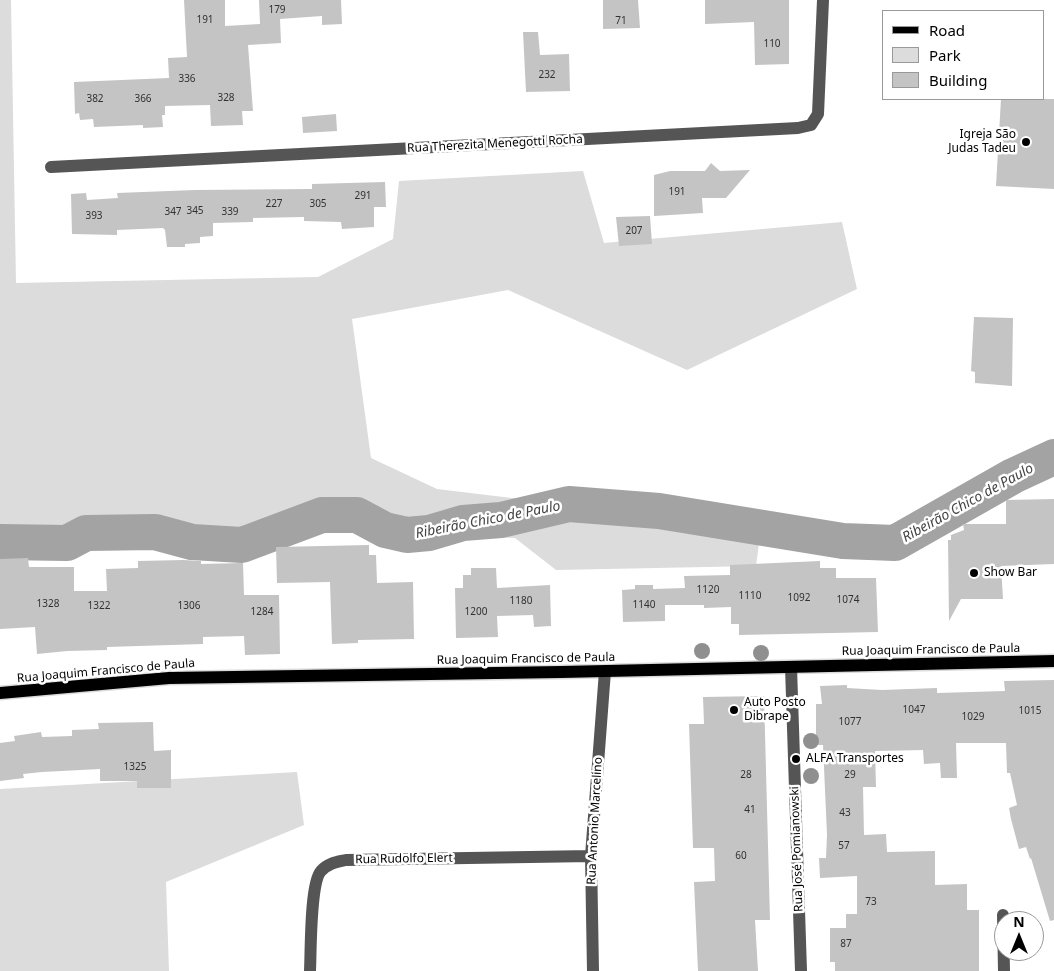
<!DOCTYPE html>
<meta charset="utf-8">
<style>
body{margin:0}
#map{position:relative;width:1054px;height:971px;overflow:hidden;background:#fff;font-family:"Noto Sans",sans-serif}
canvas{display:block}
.legend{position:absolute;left:882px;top:10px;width:162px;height:90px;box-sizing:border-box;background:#fff;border:1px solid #999;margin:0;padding:6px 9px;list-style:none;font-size:15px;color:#000}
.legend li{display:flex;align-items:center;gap:10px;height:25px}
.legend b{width:25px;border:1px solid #999}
.north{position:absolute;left:994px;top:911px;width:50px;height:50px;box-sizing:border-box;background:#fff;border:1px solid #999;border-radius:50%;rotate:0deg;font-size:14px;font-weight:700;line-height:20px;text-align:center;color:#000}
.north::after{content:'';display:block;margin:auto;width:18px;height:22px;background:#000;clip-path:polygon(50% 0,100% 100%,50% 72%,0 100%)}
</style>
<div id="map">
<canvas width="1054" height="971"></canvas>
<ul class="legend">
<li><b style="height:6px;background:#000"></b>Road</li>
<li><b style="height:14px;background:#dcdcdc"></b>Park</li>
<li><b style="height:14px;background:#c4c4c4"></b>Building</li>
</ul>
<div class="north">N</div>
</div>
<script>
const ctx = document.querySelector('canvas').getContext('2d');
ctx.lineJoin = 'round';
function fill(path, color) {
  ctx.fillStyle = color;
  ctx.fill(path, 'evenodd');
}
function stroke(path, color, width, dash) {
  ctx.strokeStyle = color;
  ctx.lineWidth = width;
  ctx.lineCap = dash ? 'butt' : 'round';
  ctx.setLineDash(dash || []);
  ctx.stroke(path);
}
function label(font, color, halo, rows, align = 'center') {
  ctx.font = font + ' "Noto Sans",sans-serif';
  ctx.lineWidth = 5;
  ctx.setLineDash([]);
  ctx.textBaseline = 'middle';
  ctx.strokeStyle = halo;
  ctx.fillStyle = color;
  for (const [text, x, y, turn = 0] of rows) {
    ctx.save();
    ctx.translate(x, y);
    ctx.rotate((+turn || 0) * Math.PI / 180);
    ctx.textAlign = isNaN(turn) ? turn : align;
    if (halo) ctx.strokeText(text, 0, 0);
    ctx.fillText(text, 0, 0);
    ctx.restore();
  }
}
const green = new Path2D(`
 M0,0H11L16,283L318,277L393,239L399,181L583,171L604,243L842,222L857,289L687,370L508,290L352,319L371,458L437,489L761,528L756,566L556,570L515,538L343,532L0,537Z
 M297,772L304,825L166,882L169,971H0V789Z`);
const river = new Path2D(`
 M0,542L67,543L86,533L155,532L192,542L242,545L322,515H357L385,530L407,535L429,533L463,523L501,520L569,504L659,511L843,541L895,543L1013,476L1054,457`);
const building = new Path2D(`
 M184,0H225V26L260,24L259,0H341L342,24L322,25V16L280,19L281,43L248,45L253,111H242L243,125L211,126L210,105L165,106V115H162L163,127L143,128V125L94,127L93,119L80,120L79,113L75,114L74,82L169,78L168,58L187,57Z
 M603,0H638L640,28L603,29Z
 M705,0H789V64L755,65L754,22L705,24Z
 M523,32H538L540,55L569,54L570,91L526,92Z
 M1001,99H1054V189L996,186Z
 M336,114L337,131L303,133L302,117Z
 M711,163L720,171L750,170L726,198H702L703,213L654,216V175L670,171H705Z
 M385,182L386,207H374V227L342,229L341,222L304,221V217L253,218V222L213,223V236L200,237V243L185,244V247H167L165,230L163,228L117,230V235L72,234L71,194L86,193L87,200L118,198L117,193L195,190L312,189V184Z
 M650,216L652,244L619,246L616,217Z
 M974,317L1013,318L1012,386L975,383V372L971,371Z
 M1054,499V564L1001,566L1003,599H961L949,621L948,540H951V535L964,530L963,524H1006V500Z
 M369,545V555H376L377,583L413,582L414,639L358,640V643L332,644L330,582L277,583L276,547Z
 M28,558L29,567H74V591H107L106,569L138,568V561L183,560L201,561V564L243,563L244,595H279L280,654L245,655L244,636L203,637V644L107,647V650L67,651L37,654L35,627L0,629V559Z
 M820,561V568H836V578H876L878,632L739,635V624H731V607L704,608V605H665V621L623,622L622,590L635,589V585H653V589L685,588L684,576L730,575V565Z
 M471,568H496L497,588L550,585L551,626L534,627L533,615L497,616L498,637L456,638L455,588H463V575H471Z
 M1054,680V920L1050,921L1031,858L1030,859L1026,847L1019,849L1011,819L1009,808L1017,805L1010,773H1007L1006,743H956L957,778H941L940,763L924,764L923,750L875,751L876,787H863L864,835L886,834L887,852L935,851V885L967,884V910H979V971H835V962H830V928H846V914H857V876L820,878L819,858H826L827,835L823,745H816V704H822L820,686L847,685V688L882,690L937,688V693L1005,691L1004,681Z
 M764,696L770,920H755L758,971H698L694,882L715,881L714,848H693L689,724H704L703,697Z
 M153,722L154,751L171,750V788H137V781H100V769L42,772L23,774L24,778L0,781V743L15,741L14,736L41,732L42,737L72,736V730L99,729L98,723Z`);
const minor = new Path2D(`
 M51,167L798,128L811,125L818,114L823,0
 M791,667L801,971
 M1003,915L1004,971
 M310,971C311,951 310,883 321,871C328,863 337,862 346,860L591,856
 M593,971L591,856L605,671`);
const major = new Path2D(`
 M0,693L169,678L561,672L1054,661`);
const trees = [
 [702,651],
 [761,653],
 [811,741],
 [811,776]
];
const markers = [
 [1026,142,5,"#000"],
 [974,573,5,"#000"],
 [734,710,5,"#000"],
 [796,759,5,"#000"]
];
const numberNames = [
 ["179",277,10],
 ["191",205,20],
 ["71",621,21],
 ["110",772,44],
 ["232",547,75],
 ["336",187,79],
 ["328",226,98],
 ["382",95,99],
 ["366",143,99],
 ["191",677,192],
 ["291",363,196],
 ["227",274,204],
 ["305",318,204],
 ["345",195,211],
 ["347",173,212],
 ["339",230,212],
 ["393",94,216],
 ["207",634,231],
 ["1120",708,590],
 ["1110",750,596],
 ["1092",799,598],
 ["1074",848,600],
 ["1180",521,601],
 ["1328",48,604],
 ["1140",644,605],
 ["1322",99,606],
 ["1306",189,606],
 ["1284",262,612],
 ["1200",476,612],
 ["1047",914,710],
 ["1015",1030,711],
 ["1029",973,717],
 ["1077",850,722],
 ["1325",135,767],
 ["28",746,775],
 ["29",850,775],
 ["41",750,810],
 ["43",845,813],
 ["57",844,846],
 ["60",741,856],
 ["73",871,902],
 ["87",846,944]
];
const poiNames = [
 ["Igreja São",1016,135,"right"],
 ["Judas Tadeu",1016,149,"right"],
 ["Show Bar",984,573],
 ["Auto Posto",744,703],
 ["Dibrape",744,717],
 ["ALFA Transportes",806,759]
];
const streetNames = [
 ["Rua Therezita Menegotti Rocha",495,144,-3],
 ["Rua Joaquim Francisco de Paula",931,650,-1],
 ["Rua Joaquim Francisco de Paula",526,659,-1],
 ["Rua Joaquim Francisco de Paula",106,671,-5],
 ["Rua Antonio Marcelino",595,821,-87],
 ["Rua José Pomianowski",797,849,-92],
 ["Rua Rudolfo Elert",404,859,-1]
];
const waterNames = [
 ["Ribeirão Chico de Paulo",968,503,-29],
 ["Ribeirão Chico de Paulo",488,520,-11]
];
fill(green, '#dcdcdc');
stroke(river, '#a3a3a3', 36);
fill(building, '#c4c4c4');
stroke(major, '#dbdbdb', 15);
stroke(minor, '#555', 12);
stroke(major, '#000', 12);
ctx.fillStyle = '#8f8f8f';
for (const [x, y] of trees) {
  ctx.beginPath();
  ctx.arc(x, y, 8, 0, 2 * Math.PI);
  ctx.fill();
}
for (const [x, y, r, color] of markers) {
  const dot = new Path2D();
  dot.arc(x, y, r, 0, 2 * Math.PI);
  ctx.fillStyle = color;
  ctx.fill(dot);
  stroke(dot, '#fff', 2);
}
label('10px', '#313131', null, numberNames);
label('12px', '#000', '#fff', poiNames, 'left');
label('12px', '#000', '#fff', streetNames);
label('italic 14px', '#444', '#fff', waterNames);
</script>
